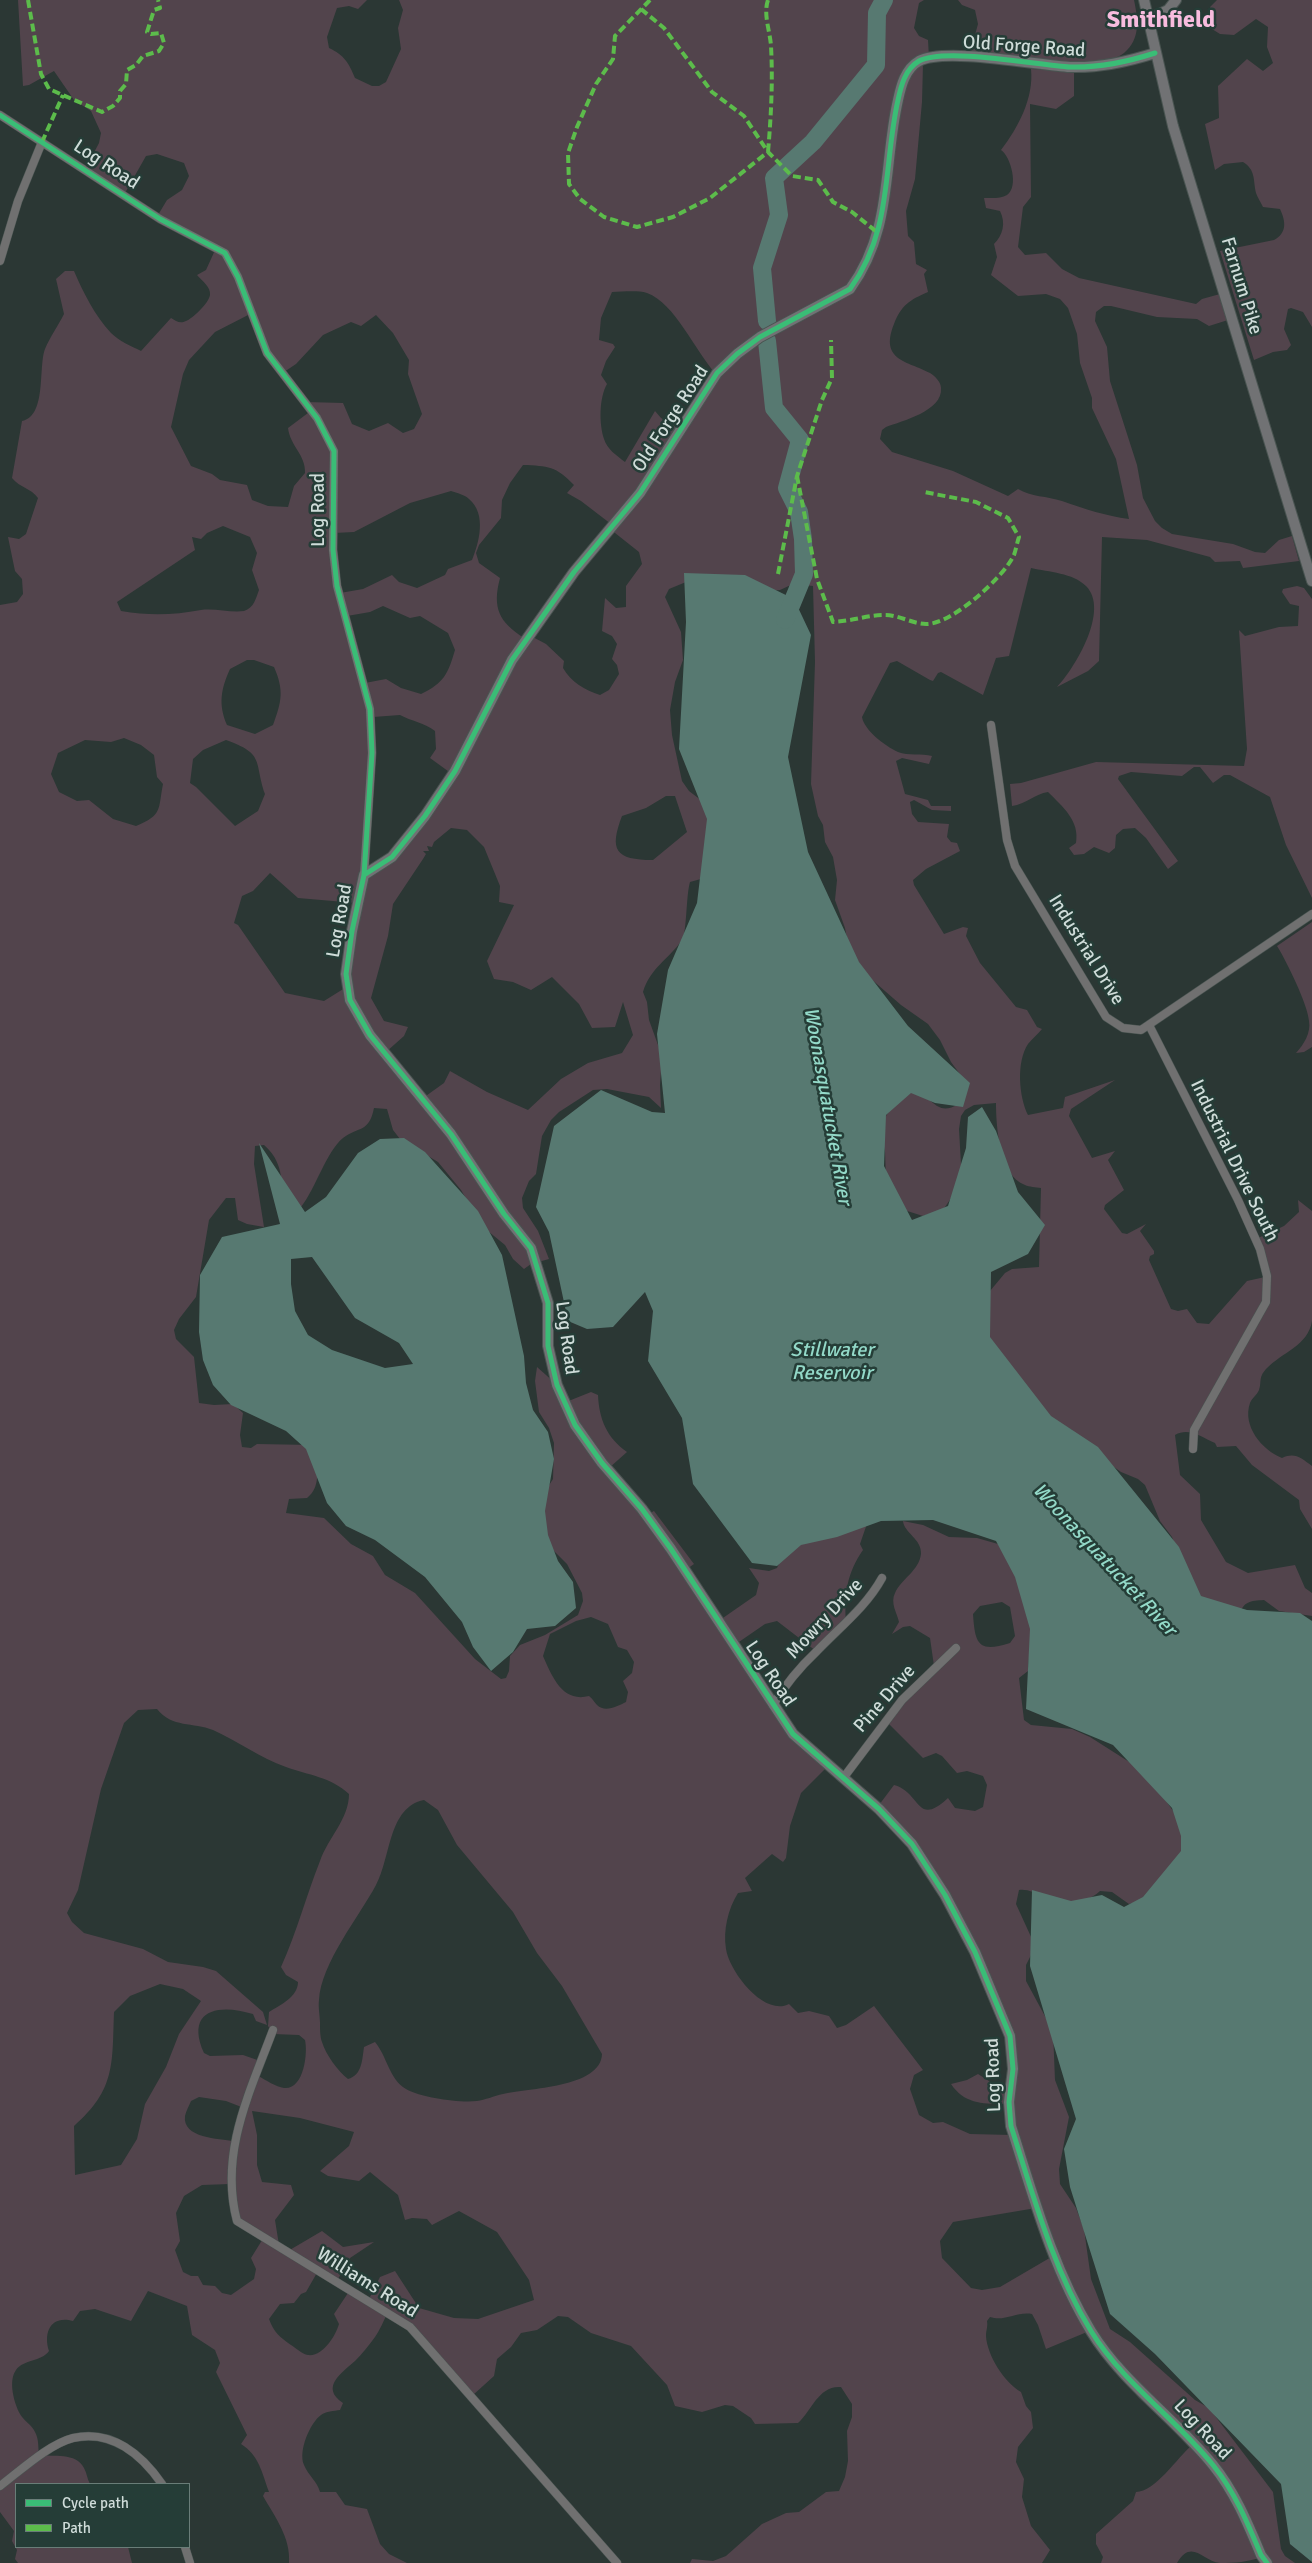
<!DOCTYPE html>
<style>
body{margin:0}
#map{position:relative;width:1312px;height:2563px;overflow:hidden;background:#2b3734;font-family:Signika,sans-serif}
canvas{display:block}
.legend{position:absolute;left:15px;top:2483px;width:175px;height:65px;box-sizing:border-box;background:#253d37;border:1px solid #697d78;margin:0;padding:6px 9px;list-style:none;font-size:15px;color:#cfdcd9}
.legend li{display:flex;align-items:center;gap:10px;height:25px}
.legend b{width:25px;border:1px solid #697d78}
</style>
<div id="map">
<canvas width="1312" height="2563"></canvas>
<ul class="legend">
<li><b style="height:6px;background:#3abd76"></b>Cycle path</li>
<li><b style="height:6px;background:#5cbc4b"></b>Path</li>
</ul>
</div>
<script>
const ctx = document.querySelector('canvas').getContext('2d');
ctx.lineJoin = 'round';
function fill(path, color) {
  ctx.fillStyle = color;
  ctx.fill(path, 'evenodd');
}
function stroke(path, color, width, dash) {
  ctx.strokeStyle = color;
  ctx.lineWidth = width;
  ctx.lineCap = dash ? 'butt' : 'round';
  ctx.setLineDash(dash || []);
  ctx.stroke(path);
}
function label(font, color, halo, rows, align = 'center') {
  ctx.font = font + ' Signika,sans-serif';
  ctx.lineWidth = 5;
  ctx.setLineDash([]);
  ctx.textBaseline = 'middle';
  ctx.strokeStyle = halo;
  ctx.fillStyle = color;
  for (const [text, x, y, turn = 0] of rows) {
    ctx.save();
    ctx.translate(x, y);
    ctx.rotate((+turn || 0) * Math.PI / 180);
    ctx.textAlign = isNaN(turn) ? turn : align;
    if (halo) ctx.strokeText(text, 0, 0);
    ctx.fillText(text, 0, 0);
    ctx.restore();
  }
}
const green = new Path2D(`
 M18,0H367L358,9L349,6L337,8L327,37L329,48C344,55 349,63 355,78L372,86H379L386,82L401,49L398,28L403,10L399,0H924L919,3L914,28L919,36L928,40L929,58L923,64L922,102L915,179L906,211L908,236L914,242L916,264L927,270L924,274L928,292C909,300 901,306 894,324C879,361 908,361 930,373C935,376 941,382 941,388C943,411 902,421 886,427L882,430L880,439L892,452L953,471L1008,496L1018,489C1031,497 1047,496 1062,501C1085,509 1106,516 1129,519L1116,459L1092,408V398L1080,363L1077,334L1068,308L1060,299L1046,294L1018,296L991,275L997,257L994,244C1003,235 1006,223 1000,211L986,208L984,198C991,198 1001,199 1007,195C1019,187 1011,157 1001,150C1018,128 1034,98 1031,69L1074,71V96L1056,109L1030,104L1031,197L1023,207L1018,247L1025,255L1046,253L1062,269L1079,278L1196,304L1202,299L1220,294L1228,320L1209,326L1197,319L1157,317L1111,306H1104L1096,312L1095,321L1107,347L1110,381L1137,465L1143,498L1155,521L1162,528L1172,534L1233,544L1255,552L1265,553L1279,540L1292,536L1299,561L1243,568L1240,561L1215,562L1210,557L1147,540L1102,537L1099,661L1088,671L1057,687C1075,668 1110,610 1086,586C1073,573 1049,572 1031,568L1009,656L996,658L983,695L941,672L938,673L933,681L930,680L897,661L890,663L862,717C864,730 885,746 898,752C908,756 922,753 932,756L929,764L902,758L896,761L905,794L928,800L931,806H951V811L932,810L914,800L910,802L912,814L918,822L949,824L947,837L951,842L957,843L960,851L926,869L913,880L914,885L944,934L963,927L968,928L966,936L980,963L1016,1007L1027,1010L1037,1027L1042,1029C1038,1034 1032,1039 1028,1044C1016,1062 1019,1097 1028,1115L1063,1108L1065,1097L1115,1080L1071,1109L1069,1116L1092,1158L1115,1151L1108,1160L1124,1190L1105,1205L1104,1209L1122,1233L1127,1234L1146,1224L1140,1231L1154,1251V1254L1150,1256L1149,1260L1171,1309L1178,1311L1187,1309L1197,1323L1209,1324L1247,1281L1265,1277L1256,1239L1284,1226L1299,1212L1298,1200L1312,1211V1321C1308,1346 1282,1352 1266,1369C1258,1378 1262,1382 1259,1390C1257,1395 1252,1398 1250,1403C1242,1426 1262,1450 1282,1458C1295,1452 1301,1458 1312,1466V1529L1300,1509L1299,1500L1252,1465L1236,1446L1217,1447L1215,1443C1201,1437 1189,1427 1175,1435L1180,1475L1200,1494L1201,1520L1226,1562L1248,1573L1295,1565L1305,1588L1312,1593V1616L1279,1611L1264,1600C1250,1601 1244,1601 1239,1615L1186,1593L1178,1552L1172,1537L1160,1521L1145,1485L1138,1479L1121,1472L1076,1440L1072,1430L1021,1401L975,1309L1005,1273L1012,1269L1039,1267L1041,1188C1036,1187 1029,1187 1025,1185C999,1176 996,1125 996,1103L974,1105L965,1110L961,1116L959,1129L962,1182L943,1210L923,1216L904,1210L886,1180L885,1151L879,1126L901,1094C905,1093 912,1092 917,1093C935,1098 936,1117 959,1104L965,1081L951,1062L940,1040L928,1024L901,1005L870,978L849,949L845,928L835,900L837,880L833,857L825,842L823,825L818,816L811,784L815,662L813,586L793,584L780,590L768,591L686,582L669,589L665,597L681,632L683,660L675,682L670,710L672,735L682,781L689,791L706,804L711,814L708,877L690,882C686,895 687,932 682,940C669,959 650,968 643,992L647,1002L649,1020L662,1056L660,1085L661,1108L649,1097L607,1089L593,1090L559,1112L551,1120L542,1136L536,1174L529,1181L522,1198L523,1208L538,1231L549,1259L531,1264L524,1269L513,1259L505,1245L483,1227L461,1190L438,1162L400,1139L393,1130L387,1109L374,1108C369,1133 359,1126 343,1138C326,1152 316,1188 301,1207L283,1191C281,1172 279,1158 264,1145L255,1146L254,1164L264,1227L247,1224L238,1220L235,1198H226L209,1220L196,1297L179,1319L174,1330L176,1339L194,1357L199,1403L214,1405L233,1404L243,1413L240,1435L242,1447L251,1448L257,1444L311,1445C317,1461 323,1486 307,1498L289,1499L286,1513L324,1518L351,1544L373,1556L385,1575L415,1593L475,1659L501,1679L506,1678L509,1671L510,1656L520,1645L545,1635L578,1615L583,1601L582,1593L567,1564L550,1547L542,1531L546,1490L553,1479L554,1443L549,1428L539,1412L535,1381L537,1367L555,1383L566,1402L591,1392L598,1395C599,1419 607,1438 627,1452L609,1468L648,1514L654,1511L694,1564L687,1569L720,1620L756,1595L759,1583L749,1568L769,1571L777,1568L783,1555L795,1543L870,1515L860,1544L863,1550C847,1573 844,1594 846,1622L816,1651L777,1621L765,1624L736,1644L769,1699L827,1767L801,1793L790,1826L786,1858L783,1862L772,1854L745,1878L752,1891L738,1893C728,1909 723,1930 726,1949C729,1971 764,2017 789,2004L798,2013L809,2011L829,2016L837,2028L846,2025L874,2006L923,2070L914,2075L910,2089L919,2115L933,2123L943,2122L970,2134L1011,2135L1009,2104C985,2104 965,2105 951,2084L967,2080L978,2074L1009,2094L1008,2035L945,1897L907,1842L876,1809L894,1785C921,1792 916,1828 948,1798L955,1808L975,1811L983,1807L987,1785L983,1776L967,1771L957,1773L942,1756L936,1753L923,1758L885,1720L934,1666L930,1638L910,1626L903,1627L892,1634L899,1622C897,1613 890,1603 895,1593C901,1579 919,1571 921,1554C922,1539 904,1533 903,1521L923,1525L949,1537L977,1538L998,1544L1034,1590L1028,1671L1019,1678L1024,1720L1031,1725L1072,1729L1090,1737L1145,1772L1192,1837L1146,1900L1129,1904L1112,1892L1100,1891C1091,1900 1072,1905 1059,1904C1044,1903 1036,1888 1019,1890L1016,1904L1032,1939V1953L1026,1965V1981L1053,2031L1055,2080L1069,2117L1059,2169L1060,2184L1076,2208L1084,2229L1091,2279L1110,2329L1130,2342L1195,2400L1209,2408L1273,2492L1281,2549L1285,2556L1295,2563H1268L1262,2557C1248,2562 1235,2563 1220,2563C1202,2561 1192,2538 1177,2563H1101L1103,2557L1096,2544V2534L1133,2501L1136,2492C1155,2492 1177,2458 1192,2445L1139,2398L1107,2360L1087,2332L1046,2349L1038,2325L1032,2314C1017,2311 1005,2322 990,2317L987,2321C988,2327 986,2330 986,2336C987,2355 1004,2382 1021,2392L1026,2406L1031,2412L1033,2428L1018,2447L1016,2462L1024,2479L1022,2497L1031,2526L1050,2550L1042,2563H690L692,2559L713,2561L726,2556L762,2524L786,2513L799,2512L826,2492L839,2491L845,2477L848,2461L847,2431L852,2417V2404L841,2387C819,2385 812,2410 798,2423L755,2424L751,2418L733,2406L725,2405L702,2412L675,2406L667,2385L631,2346L591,2333L568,2317L558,2316L537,2330L521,2333L511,2347L497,2359L494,2376L473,2395L432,2349L388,2312C384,2320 380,2330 375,2337C369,2345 362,2354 355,2361C343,2372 319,2387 343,2403L340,2410C334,2411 326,2411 321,2415C310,2423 298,2451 304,2465C308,2475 317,2481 320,2492H336L345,2505L367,2509L380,2544L389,2554L407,2563H289C291,2538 275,2517 263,2496L265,2492H269C262,2473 259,2455 241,2444L247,2435L216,2372L220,2363L215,2350L192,2335L187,2306L148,2291L131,2321L95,2309L80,2311L73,2321C51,2315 43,2332 49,2351C41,2362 24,2359 16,2370C8,2381 14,2403 20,2414C24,2421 32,2425 35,2432C39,2439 38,2447 39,2455C53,2457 76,2452 84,2468C87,2473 87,2479 90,2484H16V2547H128L132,2563H18L15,2559L17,2550L12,2541L14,2531L0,2512V605L17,602L23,594L22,579L15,571L8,537L19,539L26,534L38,498C31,488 20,488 12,478L22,421C47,416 38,367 45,349C50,337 58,326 64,314L56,279L65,271H74C83,292 95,316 111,333C119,341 131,346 141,351L171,318C176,321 180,324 186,321C192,319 209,303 210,295C211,287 202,281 197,275L206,270L216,248L158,215L167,200L182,190L189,176L184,163L157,154L146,156L125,193L86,168L99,143L101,133L91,111L74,100L54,71L29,85L23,86ZM612,292C622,292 637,290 647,293C675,303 695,351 716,374L680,429L661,418L655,411L625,462C616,455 607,449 604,439C599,424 599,398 607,384L601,375L606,361L615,347L613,344L599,340L601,318ZM252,313L266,350L284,372L296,364L323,335L351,322L361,326L376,315L393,333L409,360L408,374L422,414L414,429L403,433L388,423L369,431L352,424L343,403L306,402L312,410L288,428C290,446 306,455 305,473L294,486L288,507L268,506L252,500L247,485L220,480L212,474L191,466L171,427L183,374L189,360L215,332ZM523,465C548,466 556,466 574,485L567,493L581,501L611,524L610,529L639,552L642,564L626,586V607L616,608L605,598L602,631L612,636L617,644L612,659L617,665L619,674L609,690L600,695C585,690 571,682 563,668L564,661L546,644L529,635L524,638C499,622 492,608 500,578L479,563L476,553L479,545L501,518L502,500L510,483ZM451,491C457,493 465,495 469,499C487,514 479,543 472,560L448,569L445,575L417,588L399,582L392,575L363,589L340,593L334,533L354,532L410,503ZM223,526L250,537L257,553L252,570L259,590C256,598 254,608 244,611C231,613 215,608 201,610C174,615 150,616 121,611L117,602L195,550L192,537L201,539L207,533ZM383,606L410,618L420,616L448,633L455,650C448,674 444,683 421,694L401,688L386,679L365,683L347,616L370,612ZM247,660H254L274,667C284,690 282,701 273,725L255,734L227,725C218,704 221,689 230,669ZM400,715C411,721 425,723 435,731L436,749L430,758L452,774L394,854L364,871L373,717ZM124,738L141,745L154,755L157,777L163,784C158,809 163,815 136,826L113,819L89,800L77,801L59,792L51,774L58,753L85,740L111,742ZM226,740C265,754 254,761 265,794L258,811L235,826L196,787L190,783L193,759L203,750ZM666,796H675L687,832L653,860C615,860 609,850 622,816L646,808ZM451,828L467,830L484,847L500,886L499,902L514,905L487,961L494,979L513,982L531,990L552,977L579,1004L592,1028L615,1027L623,1002L633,1035L622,1053L588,1063L561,1079L528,1110L487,1092L450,1071L444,1083L423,1098L386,1052L404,1036L408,1027L384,1021L371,998L388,936L393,904L423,859L426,854L423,851H429L427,846L432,847L434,842ZM270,873L298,898L356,903L348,986L324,1001L285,993L238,925L234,923L242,896L253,891ZM1002,1602L1010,1607L1015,1636L1010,1643C978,1653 975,1644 973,1614L980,1606ZM591,1617L608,1624L618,1647L627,1650L634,1662L632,1673L623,1681L628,1692L626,1702C618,1706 605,1713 597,1705C594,1702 593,1699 589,1696C562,1703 552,1676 543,1656L550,1634L576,1621ZM157,1709C172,1728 193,1722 213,1730C238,1741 260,1758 286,1767C308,1775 331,1777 349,1794C349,1819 328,1838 320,1861C306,1896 297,1932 281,1967L286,1975L298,1982C298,1997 280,2005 269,2012L268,2026L273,2034L299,2035L305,2040C308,2053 304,2090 284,2088C276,2087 266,2080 258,2076L263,2062L243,2055L210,2056L204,2053C185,2010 218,2003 253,2014L256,2021L267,2025L263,2012L216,1971L203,1967L168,1962L143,1949L84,1933L72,1922L67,1913L78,1890L101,1789L124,1723L138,1710ZM424,1800L438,1810L457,1845L513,1912L537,1953L562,1986L602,2054C601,2088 527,2088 503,2094C494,2096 485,2100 477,2101C459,2103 422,2098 406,2089C389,2079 387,2056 375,2042L364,2047C362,2061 362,2075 348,2079C338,2071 326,2055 322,2042C320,2037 320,2029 320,2023C320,2016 318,2007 319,2000C321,1963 359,1917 376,1885C391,1858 388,1807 424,1800ZM160,1984L183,1989L201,2001L179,2034L166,2067L145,2104L137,2139L121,2165L75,2175L74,2126C116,2089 112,2064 114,2012L130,1996ZM199,2097L226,2101L244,2108L234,2141C219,2139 182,2138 185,2116C186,2111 189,2106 191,2101ZM252,2111L300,2118L354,2132L349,2146L320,2171L328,2176L359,2181L370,2172L398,2195L405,2220L412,2218L427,2219L432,2225L459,2211L497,2232L529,2280L534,2300L478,2319L454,2318L419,2308L395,2271L380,2277L369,2299L348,2293L334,2314L339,2324C336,2335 323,2357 308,2355C302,2354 296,2348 291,2345C280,2337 274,2333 269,2319L280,2304L294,2303L301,2294L306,2292L318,2271L338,2279L350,2258L374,2242L343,2247L322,2231L288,2251L279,2245L275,2220L294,2195L291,2185L262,2182L257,2165V2135ZM230,2184L238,2221L264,2237L251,2258L256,2269L254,2279L231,2295L222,2293L215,2286L203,2285L198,2276H191L183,2272L175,2250L180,2241L176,2213L184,2196L202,2185ZM1036,2208L1053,2256L1000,2287L982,2290L971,2288L942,2258L940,2241L953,2222Z
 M958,0H1134C1138,19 1141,39 1124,53C1100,73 1002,56 970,53L978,24L975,10L962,5Z
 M1217,0H1312V327L1303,312L1291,308L1288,309L1284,329L1291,345L1287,350L1273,352L1254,360L1220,251L1274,240C1287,233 1286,222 1280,209L1263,207C1261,203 1257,196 1256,193C1253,180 1256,170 1243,162L1224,164L1215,170L1205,124L1219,118L1218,86L1247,59L1263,71L1273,63L1267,47L1268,27L1256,19L1234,35L1220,34L1212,29L1210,7Z
 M1297,586L1304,588L1312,599V898L1286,845L1270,797L1230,775H1224L1213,783L1200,767H1194L1182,776L1131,772L1119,776L1118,779L1178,861L1168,869L1146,838L1135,828L1123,829L1116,835L1115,848L1109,853L1094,847L1084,854L1074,855L1069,848L1076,843C1080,821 1063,807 1048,792C1035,794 1026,804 1012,806L1010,784L1021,783L1096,762L1244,766L1247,749L1239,630L1245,636L1279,627L1298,626L1299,606L1290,604L1282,592L1283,589Z
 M1312,922V1047L1304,1052L1296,1053C1304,1044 1311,1033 1309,1021C1308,1005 1286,960 1277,946Z`);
const water = new Path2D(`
 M684,573L745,575L794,599L811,635L788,757L808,852L859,962L908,1026L970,1083L963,1107L935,1103L911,1093L886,1115L884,1166L912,1220L948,1206L966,1148L968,1117L982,1107L996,1131L1018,1192L1045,1225L1028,1254L991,1272L990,1337L1051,1416L1098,1447L1179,1547L1201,1596L1247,1610L1300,1613L1312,1621V2562L1290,2544L1281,2484L1155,2354L1110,2314L1070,2187L1064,2149L1076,2119L1030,1966L1032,1890L1071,1901L1102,1895L1124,1907L1143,1897L1181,1851V1836L1172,1808L1113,1745L1026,1709L1030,1629L1015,1577L996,1541L933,1520L881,1521L837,1537L801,1545L777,1566L752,1563L693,1484L682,1418L648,1361L653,1311L645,1292L613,1327L587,1329L568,1321L549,1232L536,1207L554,1126L601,1090L652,1112L665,1113L657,1034L668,970L697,903L707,819L679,749L686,622Z
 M404,1138L425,1152L478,1211L502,1255L524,1356L526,1383L533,1410L548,1432L554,1459L545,1511L548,1535L558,1561L573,1582L576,1608L555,1626L527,1629L513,1652L491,1671L473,1647L462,1622L425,1577L375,1540L346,1526L327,1503L306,1449L286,1431L231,1405L213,1385L203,1360L199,1332L200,1275L222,1237L280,1224L259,1143L305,1212L326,1197L358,1153L380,1139ZM312,1257L355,1318L399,1343L413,1364L385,1368L332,1350L308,1335L295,1311L291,1284V1259Z`);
const river = new Path2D(`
 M767,321L762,268L779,215L774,178L813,142L876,65L877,13L884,0
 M767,341L774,408L800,440L787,488L799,512L803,539L804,574L785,620`);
const street = new Path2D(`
 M0,115L160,219L225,253L238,277L267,353L317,418L334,451L333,550L337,586L370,709L372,753L364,875
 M0,261L18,201L42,142
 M991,725L1007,840L1015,866L1106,1017L1123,1028L1141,1030L1312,914
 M1149,1025L1238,1200L1260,1249L1267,1276L1266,1302L1194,1430L1193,1449
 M773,1705C785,1685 800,1667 817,1651C840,1627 866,1607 882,1578
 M844,1777L902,1700L956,1648
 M273,2030C250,2092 219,2153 237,2221L410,2327L617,2563
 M0,2486C20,2471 49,2444 73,2438C112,2429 142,2455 162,2484
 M185,2547L190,2563`);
const secondary = new Path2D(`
 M1144,0L1173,126L1312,581
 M1149,19L1168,10L1176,0
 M1155,53C1127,62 1100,68 1070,67C1037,65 945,47 919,61C905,69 901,86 898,100C883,166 893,230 850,289L760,337L737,354L717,373L640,493L574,572L512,660L455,771L425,816L392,857L364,875L352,931L346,974L350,1000L370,1035L451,1134L504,1214L531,1248L548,1303V1346L557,1385L575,1425L602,1463L642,1509L671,1549L793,1734L879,1809L912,1844L945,1895L975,1952L1010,2036L1013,2069L1009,2102L1011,2126C1033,2195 1053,2269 1091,2331C1123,2383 1175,2418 1213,2465C1235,2492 1248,2524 1261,2555L1267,2563`);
const quiet = new Path2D(`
 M28,0L41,74L49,89L102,112L113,106L120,98V91L126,84L127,70L136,65L143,56L159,51L164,43L161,33L151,34L147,32L154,10L160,8L158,0
 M650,0L615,36L613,59L596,84L577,127L568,153L569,184L580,199L604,217L637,227L673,217L710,198L768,152L792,176L818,180L833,202L852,212L878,233
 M768,0C763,14 770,31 771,46C773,82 771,117 768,152
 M641,9L664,28L712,92L744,116L768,152
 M42,142L63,95
 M797,476L817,579L833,622C852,621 868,615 885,615C899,615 913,624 926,624C951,625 1004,577 1014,555C1016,549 1017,543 1019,537L1008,518L976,502L924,492
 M778,574L797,476L822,400L832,378L831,340`);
const cycleway = new Path2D(`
 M0,115L160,219L225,253L238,277L267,353L317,418L334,451L333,550L337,586L370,709L372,753L364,875L352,931L346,974L350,1000L370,1035L451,1134L504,1214L531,1248L548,1303V1346L557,1385L575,1425L602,1463L642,1509L671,1549L793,1734L879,1809L912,1844L945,1895L975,1952L1010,2036L1013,2069L1009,2102L1011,2126C1033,2195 1053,2269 1091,2331C1123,2383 1175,2418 1213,2465C1235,2492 1248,2524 1261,2555L1267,2563
 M364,875L392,857L425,816L455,771L512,660L574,572L640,493L717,373L737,354L760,337L850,289C893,230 883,166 898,100C901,86 905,69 919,61C945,47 1037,65 1070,67C1100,68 1127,62 1155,53`);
const streetNames = [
 ["Old Forge Road",1024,47,4],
 ["Log Road",106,165,33],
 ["Farnum Pike",1241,286,73],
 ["Old Forge Road",671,419,-57],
 ["Log Road",319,510,-90],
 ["Log Road",340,921,-80],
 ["Industrial Drive",1086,950,58],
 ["Industrial Drive South",1234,1161,64],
 ["Log Road",566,1338,82],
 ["Mowry Drive",825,1619,-47],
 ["Log Road",770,1674,56],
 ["Pine Drive",885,1699,-49],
 ["Log Road",994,2075,-92],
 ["Williams Road",367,2283,32],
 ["Log Road",1202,2430,47]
];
const waterNames = [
 ["Woonasquatucket River",827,1106,80],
 ["Stillwater",832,1351],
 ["Reservoir",832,1374],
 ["Woonasquatucket River",1104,1560,47]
];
const districtNames = [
 ["Smithfield",1161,21]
];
fill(green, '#52444c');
fill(water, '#577971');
stroke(river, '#577971', 18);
stroke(street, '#495451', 9);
stroke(secondary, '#495451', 12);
stroke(street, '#707070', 8);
stroke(secondary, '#717274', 10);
stroke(quiet, '#5cbc4b', 4, [8, 4]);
stroke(cycleway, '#3abd76', 5);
label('19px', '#cfdcd9', '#253d37', streetNames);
label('italic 20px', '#93d9c8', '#253d37', waterNames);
label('bold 24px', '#f7bcde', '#253d37', districtNames);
</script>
